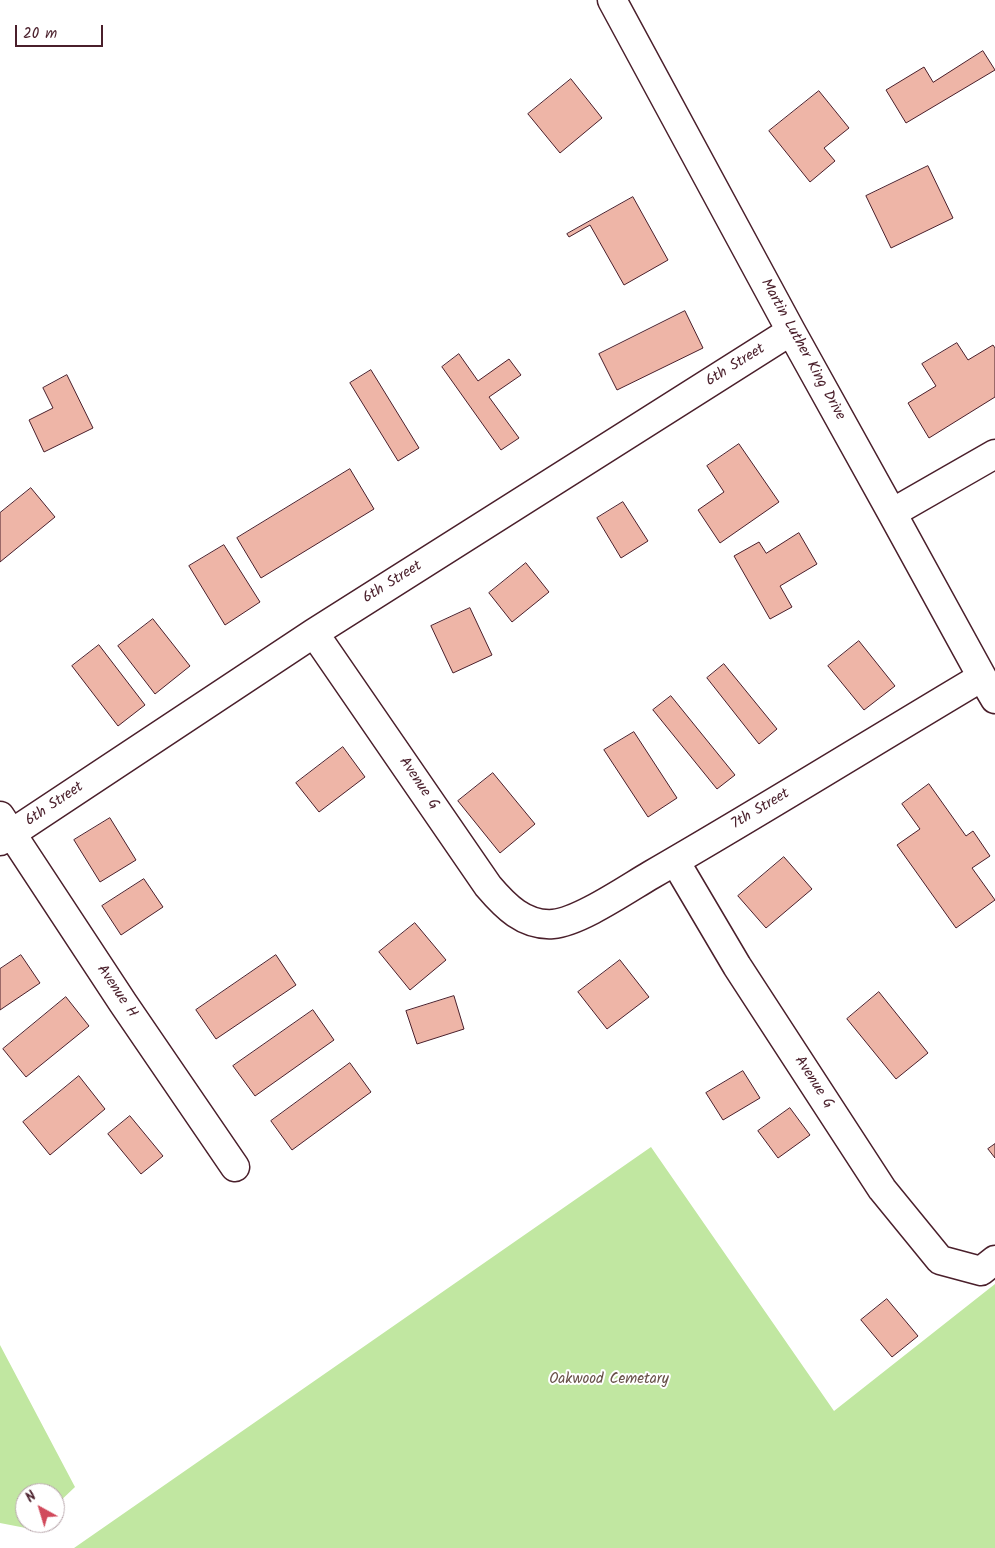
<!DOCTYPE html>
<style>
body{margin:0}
#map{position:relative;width:995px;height:1548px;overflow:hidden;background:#fff;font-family:Kalam,sans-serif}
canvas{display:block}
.north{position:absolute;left:15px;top:1483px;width:50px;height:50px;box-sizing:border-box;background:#fff;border:1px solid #b7a5aa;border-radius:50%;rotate:321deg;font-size:14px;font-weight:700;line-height:20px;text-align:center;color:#4a1f2b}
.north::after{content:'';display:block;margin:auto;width:18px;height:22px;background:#d1495b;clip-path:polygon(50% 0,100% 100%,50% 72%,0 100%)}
.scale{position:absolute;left:15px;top:25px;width:88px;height:22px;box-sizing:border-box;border:2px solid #4a1f2b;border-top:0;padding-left:6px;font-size:15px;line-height:18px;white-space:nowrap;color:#4a1f2b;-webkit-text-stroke:4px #fff;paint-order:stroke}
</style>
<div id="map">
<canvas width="995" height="1548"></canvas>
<div class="north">N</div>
<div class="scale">20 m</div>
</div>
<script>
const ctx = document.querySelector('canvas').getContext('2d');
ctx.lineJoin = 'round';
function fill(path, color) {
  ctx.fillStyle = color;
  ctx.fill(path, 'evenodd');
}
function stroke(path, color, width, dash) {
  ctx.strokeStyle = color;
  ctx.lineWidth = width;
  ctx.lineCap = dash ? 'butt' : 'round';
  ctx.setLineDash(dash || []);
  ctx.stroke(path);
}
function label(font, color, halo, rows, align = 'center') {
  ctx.font = font + ' Kalam,sans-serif';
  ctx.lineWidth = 4;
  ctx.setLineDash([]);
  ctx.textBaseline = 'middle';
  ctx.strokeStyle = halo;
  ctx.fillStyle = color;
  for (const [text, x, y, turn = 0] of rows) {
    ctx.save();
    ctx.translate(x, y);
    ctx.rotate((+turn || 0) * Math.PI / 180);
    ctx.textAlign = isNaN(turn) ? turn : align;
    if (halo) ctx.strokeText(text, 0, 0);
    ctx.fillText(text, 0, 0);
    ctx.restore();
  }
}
const green = new Path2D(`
 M651,1147L834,1411L995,1284V1548H74Z
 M0,1345L75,1487L55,1506V1493H25V1523H37L31,1529L0,1523Z`);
const building = new Path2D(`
 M983,51L995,70L906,123L886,90L924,67L933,82Z
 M571,79L602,118L560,153L528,114Z
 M819,91L849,128L824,148L835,161L810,182L769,131Z
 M928,166L953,218L891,248L866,196Z
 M633,197L668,260L624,285L590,225L569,237L567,234Z
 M685,311L703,348L617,390L599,354Z
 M957,343L968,360L993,345L995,348V397L929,438L908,403L936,386L922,364Z
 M459,354L478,381L509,359L521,375L489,397L519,438L501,450L442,367Z
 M371,370L419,448L398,461L350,383Z
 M67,375L93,428L44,452L29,420L53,408L43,388Z
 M739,444L779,502L720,543L698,510L724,492L707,466Z
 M350,469L374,509L261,578L237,538Z
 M31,488L55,517L0,562V513Z
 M623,502L648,541L621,558L597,518Z
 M799,533L817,564L780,586L792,607L770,619L734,556L759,542L766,553Z
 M224,545L260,602L225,625L189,566Z
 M526,563L549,592L512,622L489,593Z
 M470,608L492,655L453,673L431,626Z
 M153,619L190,666L155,694L118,646Z
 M859,641L895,686L864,710L828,666Z
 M99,645L145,705L118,726L72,666Z
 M724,664L777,729L759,744L707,678Z
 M671,696L735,775L717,789L653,710Z
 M634,732L677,798L648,817L604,750Z
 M343,747L365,777L319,812L296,783Z
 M493,773L535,824L500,853L458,801Z
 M929,784L966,836L973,831L990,856L972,868L995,900L956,928L897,845L920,829L902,804Z
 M110,818L136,860L100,882L74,840Z
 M784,857L812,889L766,928L738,896Z
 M144,879L163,907L121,935L102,906Z
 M415,923L446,960L410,990L379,952Z
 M21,955L40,983L0,1010V969Z
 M276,955L296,985L216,1039L196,1010Z
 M620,960L649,997L607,1029L578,992Z
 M879,992L928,1053L896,1079L847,1019Z
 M454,996L464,1029L417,1044L406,1011Z
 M66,997L89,1026L26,1077L3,1049Z
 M313,1010L334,1040L255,1096L233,1066Z
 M350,1063L371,1092L292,1150L271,1121Z
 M743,1071L760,1098L723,1120L706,1093Z
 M79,1076L105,1109L50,1155L23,1122Z
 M790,1108L810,1135L778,1158L758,1131Z
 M130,1116L163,1156L141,1174L108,1134Z
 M995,1144V1158L988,1149Z
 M887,1299L918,1336L892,1357L861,1320Z`);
const minor = new Path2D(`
 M612,0L791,331L892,513L982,677L995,699
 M892,513L995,454
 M314,633L488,886C505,906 524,926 553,924C579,922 627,889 651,875C762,811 871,743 982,677
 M0,816L123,1003L235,1167
 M0,841L314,633L791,331
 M675,861L737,966L882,1189L940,1260L981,1271L995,1260`);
const streetNames = [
 ["Martin Luther King Drive",802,350,61],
 ["6th Street",736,366,-32],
 ["6th Street",393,583,-32],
 ["Avenue G",418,784,56],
 ["6th Street",55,805,-34],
 ["7th Street",761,810,-31],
 ["Avenue H",116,992,56],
 ["Avenue G",813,1083,57]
];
const parkNames = [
 ["Oakwood Cemetary",609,1380]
];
fill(green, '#c1e7a1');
fill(building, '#eeb5a7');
stroke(building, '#4a1f2b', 1);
stroke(minor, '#4a1f2b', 31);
stroke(minor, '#fff', 28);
label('15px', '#4a1f2b', '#fff', streetNames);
label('15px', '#685148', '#fff', parkNames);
</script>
